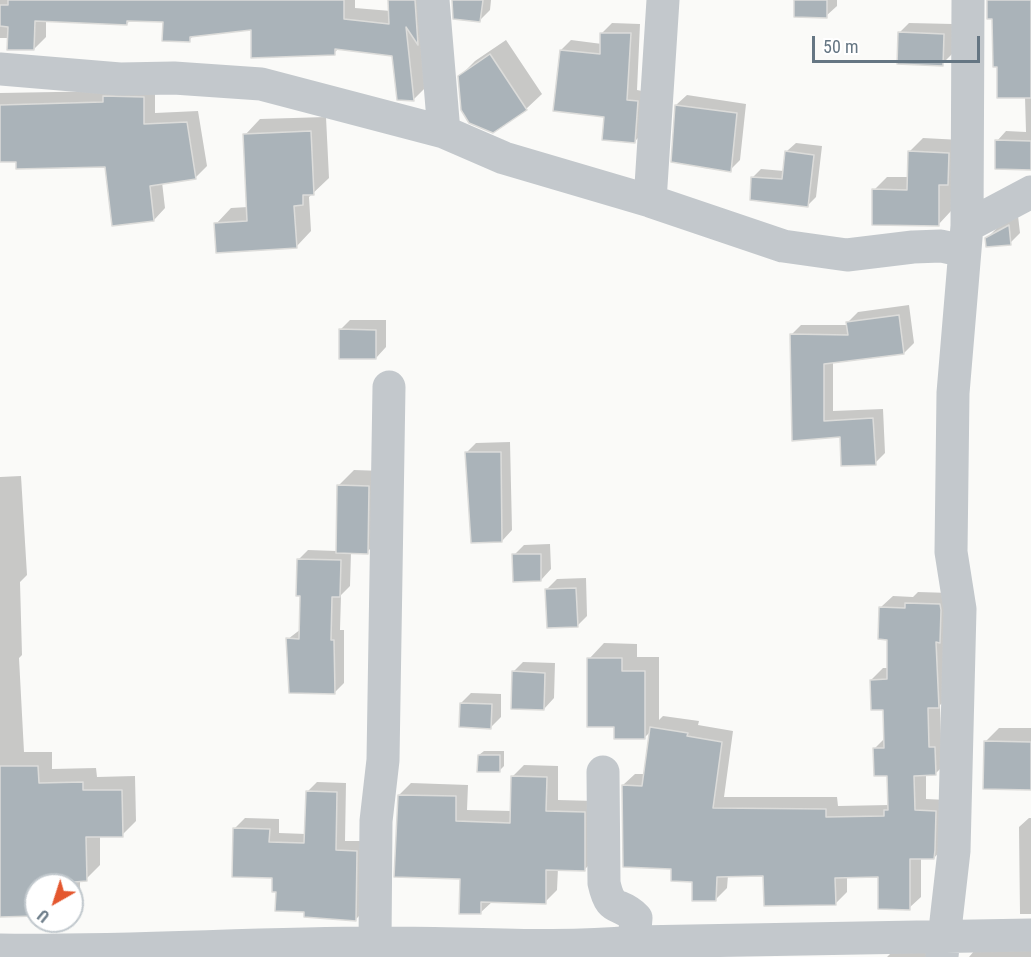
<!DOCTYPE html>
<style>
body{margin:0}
#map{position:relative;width:1031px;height:957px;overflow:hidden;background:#fafaf8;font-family:"Roboto Condensed",sans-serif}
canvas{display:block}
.north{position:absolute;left:24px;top:873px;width:60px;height:60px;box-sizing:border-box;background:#fff;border:2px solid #c1c8cd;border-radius:50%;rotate:219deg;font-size:16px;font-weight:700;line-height:24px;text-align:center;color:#657683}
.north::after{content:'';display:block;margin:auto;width:21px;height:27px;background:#e4572e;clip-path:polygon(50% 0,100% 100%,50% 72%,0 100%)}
.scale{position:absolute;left:812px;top:36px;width:168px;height:27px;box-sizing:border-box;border:3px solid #657683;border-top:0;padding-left:8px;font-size:18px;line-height:21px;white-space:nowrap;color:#657683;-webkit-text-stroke:4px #fff;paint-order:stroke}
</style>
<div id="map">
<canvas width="1031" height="957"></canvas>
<div class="north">U</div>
<div class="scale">50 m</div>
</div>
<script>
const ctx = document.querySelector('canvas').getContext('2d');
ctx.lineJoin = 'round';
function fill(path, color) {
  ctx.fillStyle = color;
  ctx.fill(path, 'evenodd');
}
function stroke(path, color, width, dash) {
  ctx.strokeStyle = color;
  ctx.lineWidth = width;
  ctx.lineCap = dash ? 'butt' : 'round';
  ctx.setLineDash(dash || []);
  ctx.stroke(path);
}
const shadow = new Path2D(`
 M0,0H355V8L391,11L392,0H428L425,88L413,100L394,55L339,48L334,53L252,29L194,35L189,40L164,20L131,19L127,24L46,20V37L34,49L9,38H0Z
 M453,0H491L490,10L480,20Z
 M796,0H837V6L826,16Z
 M989,0H1031V168L997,141L1006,131L1026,132L1025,97L999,65L994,18Z
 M612,23L640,24L637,90L647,92L644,132L634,142L606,116L561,50L571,40L602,44V33Z
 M909,23L953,24L952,54L942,64L899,33Z
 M506,40L542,94L526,109L493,131L460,76L475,61Z
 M155,86V113L198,111L207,166L195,178L162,182L165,208L154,220L107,166L0,161V93L111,91Z
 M687,95L746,104L740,160L730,170L703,168L676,105Z
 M326,117L329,178L309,197L311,231L296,247L216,224L231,208L248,207L245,135L260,119Z
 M923,138L961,140L951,211L938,225L874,190L887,177H909L910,151Z
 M796,143L822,146L816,197L807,206L752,178L761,169L784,171L787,151Z
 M1018,216L1020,233L1010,243L987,238L997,228Z
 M909,305L914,343L904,353L833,362V411L883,409L885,453L875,463L841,435L794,439L791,335L801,325H848V322L858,312Z
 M350,320H386V347L376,358L340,330Z
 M510,442L512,530L502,541L471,487H467L466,453L476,443Z
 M354,470L383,471L382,537L367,552H351L350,586L341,595L340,630H344V683L334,693L288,639L301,629L302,594L298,560L308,550L337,551L339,485Z
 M21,476L27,575L20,582L22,655L19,658L24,752H52V769L96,768L97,777L135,776L136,821L122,835H100V865L86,879H80V905L72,914V885H36V915L0,917V477Z
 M550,544L551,569L541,580L514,555L524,545Z
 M586,578L587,616L577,626L547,589L557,579Z
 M918,592L951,593L950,695L940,705L941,736L947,762L935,774H926V799L947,800L945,846L934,858L921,857V897L909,908L880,876L847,877V892L835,904L765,874L728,875L727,888L715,900L694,880L672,868L623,785L635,774H645L651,731L644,738L615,726L589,659L604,643L637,644V657H659V720L663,716L699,721L698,725L733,731L724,797H837L838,806L889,805V774L874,749L885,738L884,708L871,680L883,668H888V638L881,607L893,596L913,597Z
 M523,662L555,663L554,698L544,709L513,672Z
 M471,693L501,694V717L491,727L461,703Z
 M999,728H1031V788L985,742Z
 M484,751H504V766L499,771L479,755Z
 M524,765L558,766V800L596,801L597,857L585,869L558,868L557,890L545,902L493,901L480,913L462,877L399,795L411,783L468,785L467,810L512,811V777Z
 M317,782L346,783L345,841H366V909L356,919L306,910L278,890L274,877L235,828L245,818L279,819V833L306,834L307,792Z
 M1029,818H1031V914H1020L1019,827Z
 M982,942L1031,943V957H969Z
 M900,944L938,957H887Z`);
const building = new Path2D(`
 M8,0H344V19L389,24L388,0H415L418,45L406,27L414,101L397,100L392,56L335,49V55L251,58V30L190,37V42L162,41L163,22L127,21V25L35,21L34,50H7L8,27L0,26V5H8Z
 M452,0H483L480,22L453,19Z
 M794,0H827V18L794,17Z
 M987,0H1031V98H997V67H993L992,19H987Z
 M898,32L944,34L943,66L897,64Z
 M600,33H631L627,100L638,101L635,143L602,140L604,117L553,111L560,50L600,54Z
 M490,54L527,110L493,133L469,123L461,110L458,76Z
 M103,96L144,97V124L187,122L196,179L150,186L154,221L112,226L105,167L16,169V162H0V105L103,102Z
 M675,105L737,113L731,172L671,162Z
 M311,131L314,195H303V205L294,206L297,248L216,253L214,223L247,221L243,134Z
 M995,140L1031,141V170L995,169Z
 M785,151L814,155L808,207L750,200L751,177L782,179Z
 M908,151L949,153L948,185H939V226L872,225V189L907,190Z
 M1009,225L1011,245L986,247L985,238Z
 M899,315L904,354L824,364V421L873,418L876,465L841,466L840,437L792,441L790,334L848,335L846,322Z
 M339,329L376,330V359H339Z
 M465,452H501L502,542L471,543Z
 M337,485L369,486L368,554L336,553Z
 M512,554H541V581L513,582Z
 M297,559L341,560L340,597H332L331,640H334L335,694L289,693L286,638L299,639L300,596H296Z
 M576,588L578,627L547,628L545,589Z
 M905,603L940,604L941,610L940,643L936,642L939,708H928L929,747H935L936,775L914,776L915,810L936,811L935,850L934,859H910V910L878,909V877L835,878L836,905L764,906L763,876L717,877L716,901H692V882L671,881V869L623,867L622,785L642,786L650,727L688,733L687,736L722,742L713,808L826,809V817L884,816V810H888L887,776H874L873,748H884L883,710H871L870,680L887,679V640L878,639L879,607L905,608Z
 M587,658H622V671H645V739H614V727H587Z
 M512,671L545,673L544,710L511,709Z
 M460,703L492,704L491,729L459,727Z
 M984,741L1031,742V790L983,789Z
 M478,755H500V772H477Z
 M0,766H38L39,783L83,782V790H122L123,837H86L87,881L36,885V916L0,917Z
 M511,776L547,777L546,811L585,812V871L546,870V904L481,902V914H459L460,879L394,877L398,795L456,796V821L510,823Z
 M306,791L337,792L336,850L357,851L356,921L304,917V912L275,911L276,892H272V878L232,877L233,828L270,829L269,842L304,843Z`);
const minor = new Path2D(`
 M433,0L444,132
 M0,69L120,79L174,78L261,84L444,132L504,158L650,201L783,246L847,255L913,247L941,246L964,251
 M650,201L663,0
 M967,226L1031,192
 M603,772L604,883C611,915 619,900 636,918L634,942
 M375,943L376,821L383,760L389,387
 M0,950C125,952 251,943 376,943C462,942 549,950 634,942L1031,935
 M942,956L954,851L960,609L951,552L953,393L967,226L968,0`);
fill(shadow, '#0003');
fill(building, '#aab3b9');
stroke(building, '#dcdcda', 1.5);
stroke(minor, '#c3c8cc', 33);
</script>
